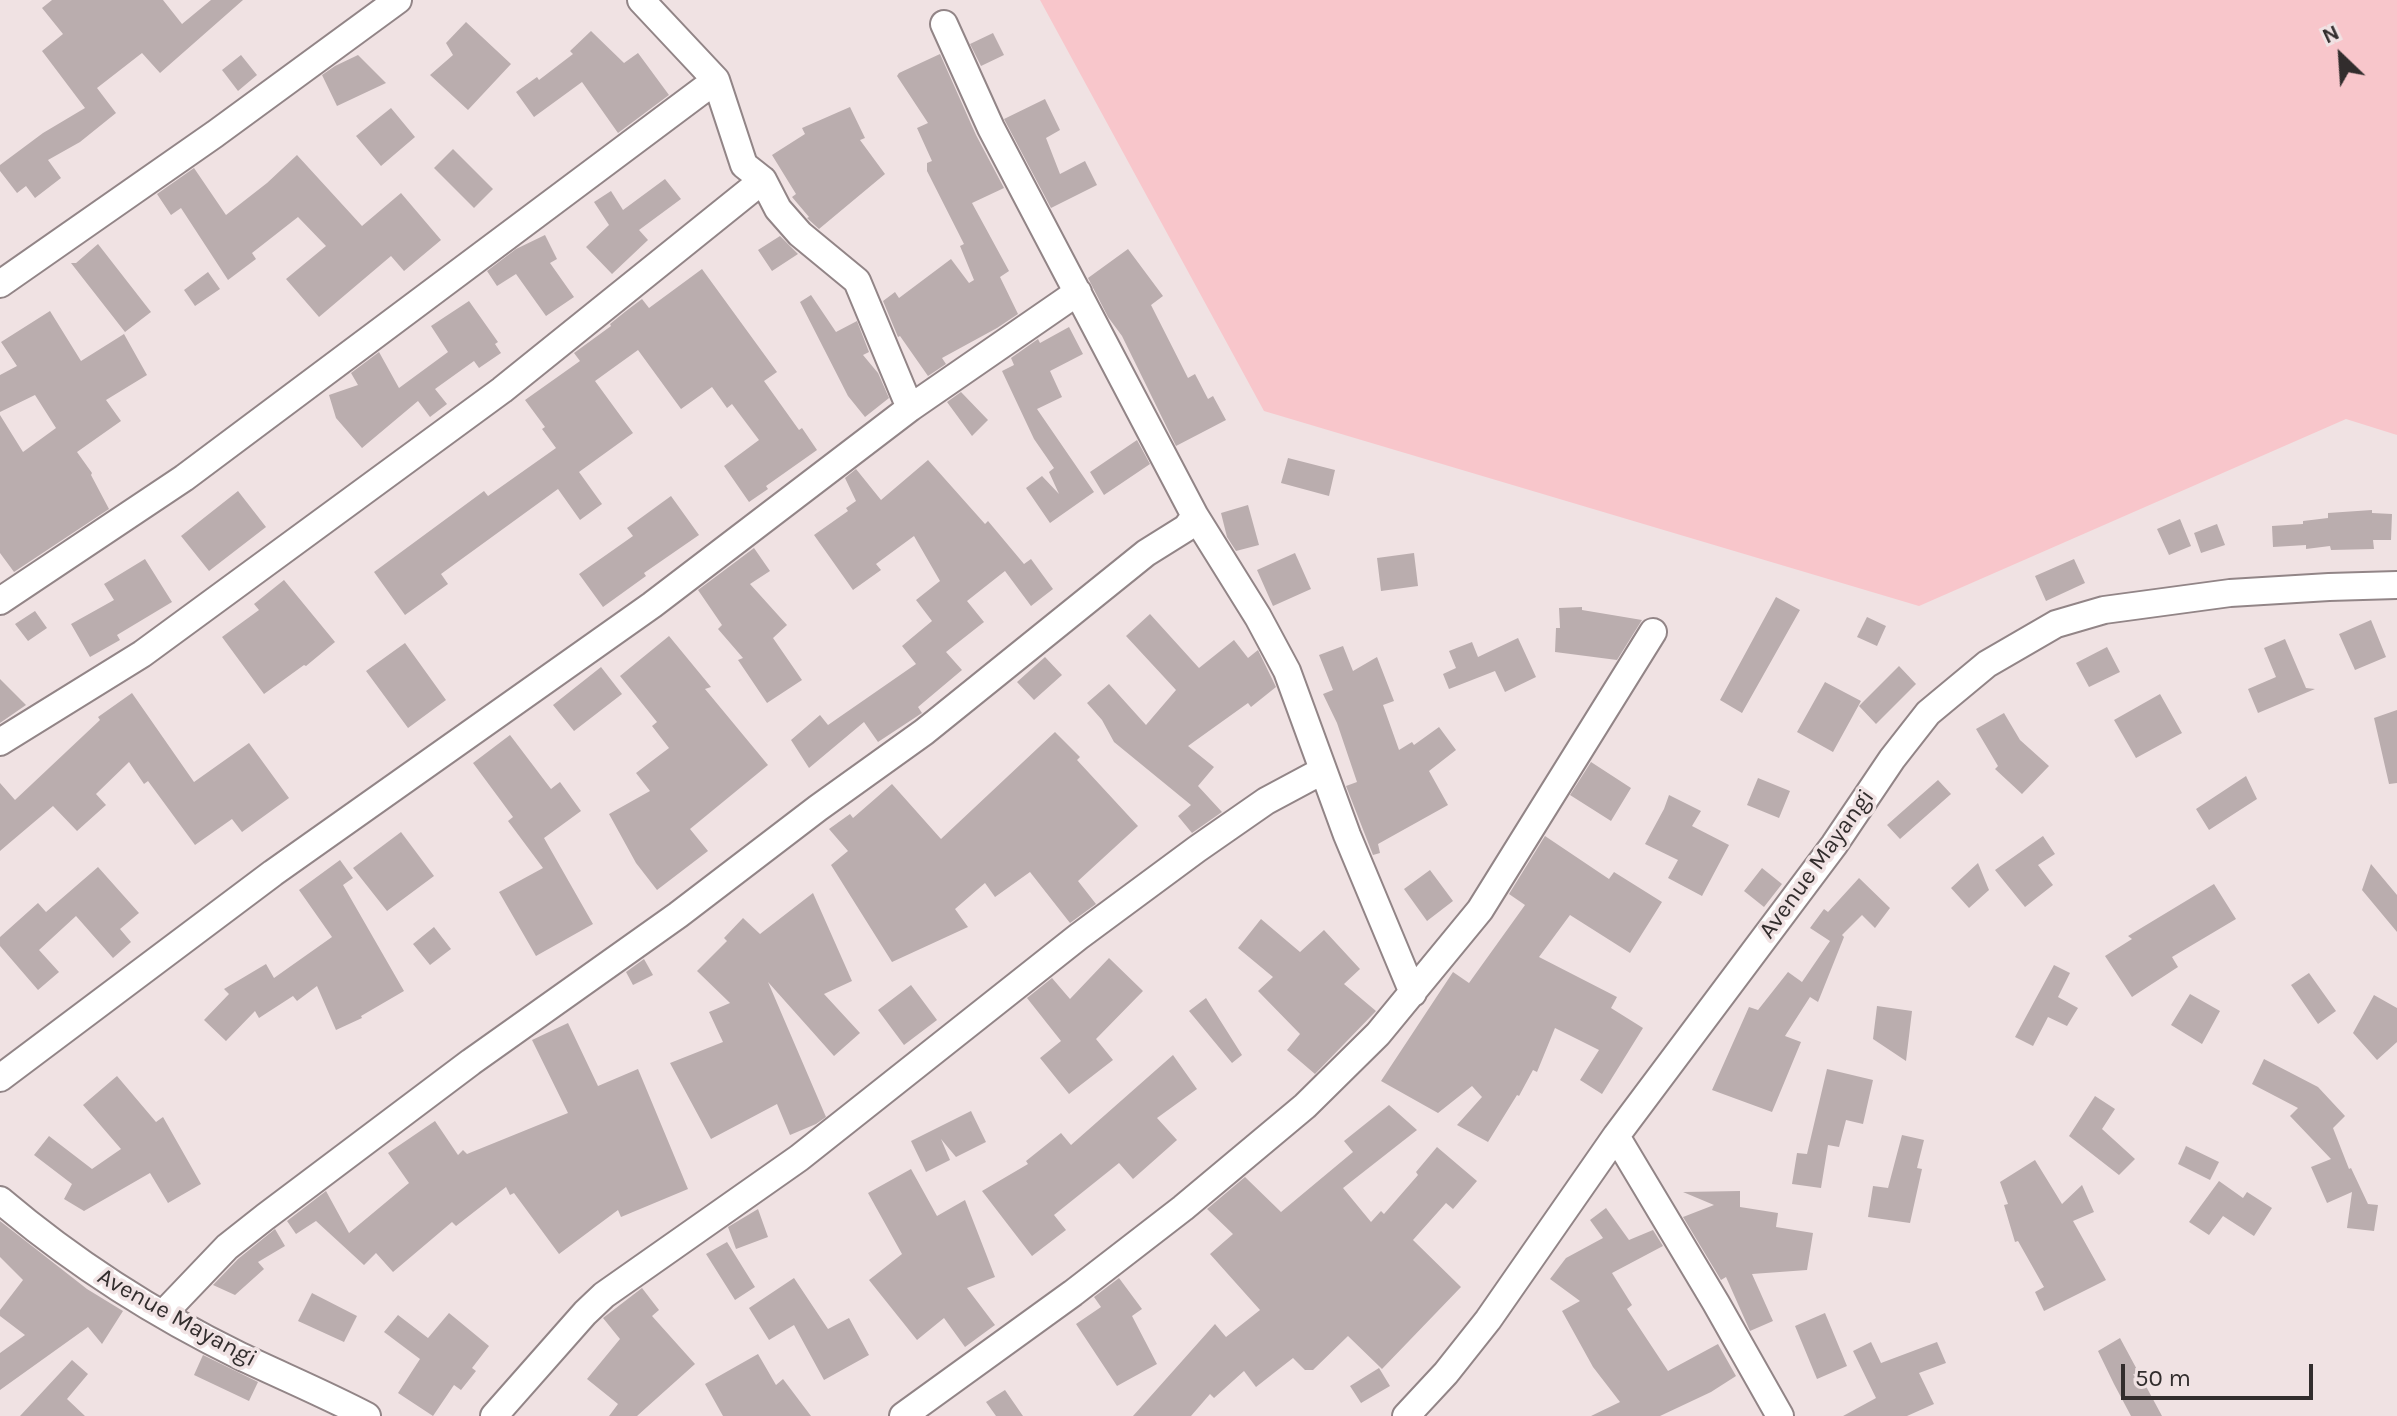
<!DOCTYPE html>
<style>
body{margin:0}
#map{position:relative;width:2397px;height:1416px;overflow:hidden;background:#f0e2e3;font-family:Karla,sans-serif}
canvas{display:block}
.north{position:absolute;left:2301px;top:16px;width:80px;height:80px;-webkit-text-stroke:6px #f0e2e3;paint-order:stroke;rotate:335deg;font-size:22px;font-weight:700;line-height:32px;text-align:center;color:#322d2d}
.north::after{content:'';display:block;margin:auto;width:28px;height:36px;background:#322d2d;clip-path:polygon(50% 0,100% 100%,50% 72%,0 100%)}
.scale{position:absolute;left:2121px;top:1364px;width:192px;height:36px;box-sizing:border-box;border:4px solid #322d2d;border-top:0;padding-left:10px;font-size:24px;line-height:28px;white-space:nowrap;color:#322d2d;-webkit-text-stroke:6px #f0e2e3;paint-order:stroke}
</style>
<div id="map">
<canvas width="2397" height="1416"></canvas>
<div class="north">N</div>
<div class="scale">50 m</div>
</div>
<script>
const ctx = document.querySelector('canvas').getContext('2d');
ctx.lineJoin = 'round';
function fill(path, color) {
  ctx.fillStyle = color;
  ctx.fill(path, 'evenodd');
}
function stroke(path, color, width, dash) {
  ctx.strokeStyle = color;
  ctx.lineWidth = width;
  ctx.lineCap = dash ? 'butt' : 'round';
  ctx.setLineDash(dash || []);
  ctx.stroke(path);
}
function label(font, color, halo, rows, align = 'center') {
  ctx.font = font + ' Karla,sans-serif';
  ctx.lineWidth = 7;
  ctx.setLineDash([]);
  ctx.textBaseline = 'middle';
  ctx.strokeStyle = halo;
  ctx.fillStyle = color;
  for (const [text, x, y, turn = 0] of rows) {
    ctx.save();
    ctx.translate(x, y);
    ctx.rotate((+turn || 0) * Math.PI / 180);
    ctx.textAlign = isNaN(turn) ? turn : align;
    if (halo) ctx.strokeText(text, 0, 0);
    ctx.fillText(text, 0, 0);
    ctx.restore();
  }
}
const green = new Path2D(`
 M1040,0H2397V435L2346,419L1919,606L1264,411Z`);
const building = new Path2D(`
 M52,0H163L182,24L211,0H243L160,73L142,53L97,88L116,113L80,142L48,160L61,178L35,198L26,186L17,193L0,171V165L43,133L85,108L42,51L63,34L42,8Z
 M466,22L511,64L468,110L430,75L453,55L446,43Z
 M591,31L624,63L638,53L669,95L618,133L582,82L534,117L516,92L537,77L539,80L573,54L570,51Z
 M993,33L1004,55L981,66L970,44Z
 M940,54L976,135L1004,188L972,203L1009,271L1000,277L1018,314L997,328L942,358L946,364L928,376L900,336L898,337L883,301L895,292L899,298L951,259L969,283L974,280L960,246L964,244L927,171V163L932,161L917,128L928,123L897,76L899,73Z
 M241,55L257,75L238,91L222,70Z
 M358,55L386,83L337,106L322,75L335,66Z
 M1045,99L1060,130L1046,138L1060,174L1085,161L1097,185L1051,208L1004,119Z
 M850,107L865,138L860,140L885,174L819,229L807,218L809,217L792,197L796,194L772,155L805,134L802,128Z
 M391,108L415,137L381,166L356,136Z
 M453,149L493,189L474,208L434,168Z
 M297,155L362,226L401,193L441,240L404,271L391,256L319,317L286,279L326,246L298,217L252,253L256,259L228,280L181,208L171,215L157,194L194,168L226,215L267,183Z
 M665,179L681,199L639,230L648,240L612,274L586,247L609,225L594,202L611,191L623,210Z
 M545,235L557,259L550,263L574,297L546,316L516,274L497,286L487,271L516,249Z
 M780,236L798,254L772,271L758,250Z
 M98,244L151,312L125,332L71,263H76Z
 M1128,249L1163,296L1151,305L1188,378L1195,374L1208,399L1213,396L1226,420L1176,446L1122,336L1108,317L1088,278Z
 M702,269L777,372L764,381L799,430L802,428L817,450L766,486L768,489L749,502L724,466L759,440L732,404L727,408L712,387L681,409L638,350L595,381L633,433L579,472L602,504L580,520L558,489L441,574L448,584L405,615L374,572L484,491L488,496L556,448L542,429L545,427L525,400L580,361L574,353L611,326L610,324L626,311L642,299L649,308Z
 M208,272L220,289L195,306L184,290Z
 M811,295L836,332L857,321L869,352L863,355L878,373L889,398L865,417L848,396L800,302Z
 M469,301L498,342L495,344L501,353L479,368L474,361L435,389L447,404L430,417L418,401L362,448L336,418L329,395L358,385L351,373L379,352L399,388L448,352L431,326Z
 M50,311L81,361L124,334L147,375L106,400L121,421L77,452L92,473L91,475L109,509L14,572L0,553V415L23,452L56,428L35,395L0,412V375L17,366L1,342Z
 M1069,327L1083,354L1050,371L1062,397L1037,409L1094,492L1050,523L1026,488L1042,476L1059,494L1049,472L1054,468L1034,439L1002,371L1014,365L1011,358L1038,339L1040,343Z
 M961,392L988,420L972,436L947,402Z
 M1137,440L1150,464L1104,495L1090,472Z
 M1288,458L1335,470L1329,496L1281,483Z
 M928,460L985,524L988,521L1024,564L1031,559L1053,589L1031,606L1005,571L967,601L984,622L946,652L962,670L918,707L922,713L878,742L864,722L809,768L791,740L820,715L828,725L916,664L902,646L932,621L916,600L940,581L914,536L876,564L881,570L853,590L814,535L848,511L846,508L856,501L845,478L856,469L881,500Z
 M238,491L266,527L209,571L181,536Z
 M671,496L699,535L644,573L646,576L603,607L579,574L633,536L627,528Z
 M1248,505L1259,545L1236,551L1227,537L1221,513Z
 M2372,510V513L2392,514L2391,540H2373L2374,549L2331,550L2330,546L2306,549V545L2273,547L2272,526L2303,524V521L2328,518V513Z
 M2180,519L2191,546L2169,555L2157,529Z
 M2217,524L2225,545L2201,553L2194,533Z
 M754,548L770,571L750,584L787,625L773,638L802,680L767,703L738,660L743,658L718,629L722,625L698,590Z
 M1295,553L1311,589L1273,606L1257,570Z
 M1414,553L1418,586L1381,591L1377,558Z
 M145,559L172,602L117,635L120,640L90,657L71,624L114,600L104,584Z
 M2074,559L2085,583L2046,601L2035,576Z
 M284,580L335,642L306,666L304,665L264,694L222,637L259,610L254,604Z
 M1776,597L1800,610L1742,713L1720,700Z
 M1582,607V610L1642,620L1617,660L1555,652L1556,628H1560L1559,608Z
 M35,611L47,628L28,641L15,624Z
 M1150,614L1199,668L1234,640L1248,658L1258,650L1276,687L1251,707L1248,703L1188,746L1214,767L1198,786L1222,812L1192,833L1178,816L1191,805L1114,742L1102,720L1087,703L1109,684L1146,725L1176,690L1126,636Z
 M1867,617L1886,626L1877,646L1857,637Z
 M2371,620L2386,657L2355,670L2339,634Z
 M669,636L711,687L705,689L768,765L690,829L708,851L657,890L636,863L609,814L650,791L636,773L669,748L652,726L657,722L620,676Z
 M1518,638L1536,677L1505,692L1495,671L1449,689L1443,674L1456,668L1449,651L1472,642L1478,657Z
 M2285,639L2306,688L2315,689L2258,713L2248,689L2276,677L2264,648Z
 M405,643L446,700L408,728L366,671Z
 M1343,646L1353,671L1377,657L1394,701L1383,705L1399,750L1412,742L1414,745L1439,727L1456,750L1429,771L1448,805L1378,844L1380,853L1373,855L1346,786L1357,782L1337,723L1323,694L1333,690L1319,655Z
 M2107,647L2120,672L2089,687L2076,663Z
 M1045,657L1062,675L1034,700L1017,682Z
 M1899,666L1916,684L1876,724L1859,706Z
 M601,667L622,694L574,731L553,705Z
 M0,679L26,705L0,723Z
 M1825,682L1861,701L1833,752L1797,732Z
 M132,693L194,782L249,743L289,798L242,832L232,819L195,845L148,781L144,784L129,762L96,794L106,805L77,831L53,806L0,851V783L15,800L100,720L98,717Z
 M2160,694L2182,733L2136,758L2114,720Z
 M2397,710V783L2389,784L2374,718Z
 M2004,713L2020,740L2049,766L2022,794L1995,769L1998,766L1976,729Z
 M1055,732L1080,757L1077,760L1138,826L1078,881L1096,904L1070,923L1030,872L995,897L985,883L955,909L968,927L892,962L831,865L848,851L829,829L850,814L853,818L892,784L941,839Z
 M510,735L551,789L560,782L581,811L544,838L593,924L536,956L499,892L543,868L508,821L513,817L473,763Z
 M1591,762L1631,788L1611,821L1570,795Z
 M2246,776L2257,799L2209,830L2196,809Z
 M1758,778L1790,791L1779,818L1747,805Z
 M1938,780L1951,794L1900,839L1887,825Z
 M1669,795L1701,811L1692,826L1729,845L1702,896L1668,878L1678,860L1645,844L1664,809Z
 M401,832L434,876L387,911L353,868Z
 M1545,836L1609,879L1614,872L1662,902L1630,953L1570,915L1539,957L1617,997L1611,1008L1643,1028L1602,1094L1580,1080L1599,1050L1555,1028L1537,1072L1533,1070L1519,1096L1517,1095L1488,1142L1457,1125L1482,1097L1472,1086L1438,1113L1381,1081L1453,972L1469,983L1525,905L1509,894Z
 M2043,836L2055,854L2038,865L2053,885L2025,907L1995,870Z
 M340,860L353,878L343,885L404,991L361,1016L362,1018L336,1030L317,986L297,1001L293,996L259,1018L255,1011L226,1041L204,1020L229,994L224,989L266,964L274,978L332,937L299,890Z
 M1978,863L1989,890L1969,908L1951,888Z
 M2371,864L2397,895V932L2362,890Z
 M98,867L139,913L120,929L131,942L113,958L76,916L39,950L59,972L38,990L0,946V937L38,903L46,912Z
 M1762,868L1782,884L1764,907L1744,891Z
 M1430,870L1453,901L1427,921L1404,889Z
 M1859,878L1890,908L1875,928L1862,915L1842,935L1844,937L1818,1002L1810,997L1785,1036L1801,1042L1772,1112L1712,1090L1749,1007L1758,1010L1788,972L1802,982L1830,941L1810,928L1824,909L1828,912Z
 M2214,884L2236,919L2172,957L2178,967L2132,997L2105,956L2132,939L2128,936Z
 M813,893L852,981L824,994L860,1033L834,1056L768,982L826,1117L816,1124L790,1135L777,1104L711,1139L670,1063L723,1042L709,1012L730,1003L697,971L727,941L724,938L743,918L760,934Z
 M1261,919L1300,952L1324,930L1360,969L1344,984L1376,1011L1315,1074L1287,1050L1300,1034L1258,991L1273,977L1238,948Z
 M434,927L451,949L430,965L413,944Z
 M1109,958L1143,991L1096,1039L1113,1060L1069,1094L1040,1058L1061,1041L1027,998L1052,978L1070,999Z
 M644,959L653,975L633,985L626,972Z
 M2054,965L2070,973L2058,997L2078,1008L2067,1026L2048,1017L2033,1046L2015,1037Z
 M2309,973L2336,1011L2318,1024L2291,985Z
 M911,985L937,1020L904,1045L878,1010Z
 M2190,994L2220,1011L2202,1044L2171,1025Z
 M2374,995L2397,1008V1042L2377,1060L2353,1033Z
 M1206,998L1242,1055L1232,1063L1189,1011Z
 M1877,1006L1912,1011L1906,1061L1873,1039Z
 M568,1023L598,1086L638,1069L688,1189L621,1217L618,1210L559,1254L514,1193L510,1195L506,1187L456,1226L452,1222L393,1272L376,1253L364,1265L316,1221L296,1234L287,1221L326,1191L349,1233L409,1183L388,1153L435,1121L458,1155L463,1150L467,1154L568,1113L532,1040Z
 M1173,1055L1197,1089L1157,1118L1177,1140L1133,1179L1119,1163L1054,1215L1066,1230L1032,1256L982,1191L1028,1164L1026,1161L1061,1133L1071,1145Z
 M2264,1059L2318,1087L2345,1116L2333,1128L2349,1169L2351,1168L2368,1204L2378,1205L2374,1231L2347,1228L2352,1192L2327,1203L2311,1167L2331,1159L2290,1116L2298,1108L2252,1084Z
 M1827,1069L1873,1080L1863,1124L1846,1120L1839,1147L1828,1145L1821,1188L1792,1184L1797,1153L1807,1154Z
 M117,1076L156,1122L163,1117L201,1184L168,1203L150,1173L84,1211L64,1199L72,1184L34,1155L49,1136L92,1169L121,1149L83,1105Z
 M2095,1096L2115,1109L2102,1129L2135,1159L2119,1175L2069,1136Z
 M1389,1105L1417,1130L1343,1188L1371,1222L1381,1211L1384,1214L1418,1175L1416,1172L1437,1147L1477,1181L1453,1209L1446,1203L1413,1240L1461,1287L1382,1369L1348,1336L1313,1370H1305L1293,1358L1256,1387L1244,1371L1214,1398L1210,1394L1191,1416H1133L1215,1324L1226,1337L1260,1310L1210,1254L1233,1234L1207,1209L1245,1177L1281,1212L1353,1152L1344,1141Z
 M971,1111L986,1142L956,1157L941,1139L950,1160L926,1172L911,1141Z
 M1902,1135L1924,1140L1917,1168L1922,1169L1910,1223L1868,1217L1873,1186L1888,1188Z
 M2186,1146L2219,1162L2210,1180L2178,1164Z
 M2035,1160L2062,1204L2082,1185L2094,1212L2073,1221L2106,1280L2044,1311L2035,1292L2044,1287L2018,1241L2015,1242L2004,1205L2008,1204L2000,1182Z
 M911,1169L937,1216L965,1200L995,1277L967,1288L995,1325L965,1347L944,1318L917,1340L869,1280L902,1254L868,1193Z
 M2219,1181L2243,1198L2247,1192L2272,1208L2254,1236L2223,1216L2209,1235L2189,1222Z
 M1740,1191V1207L1778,1213L1776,1227L1813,1233L1807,1270L1752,1274L1773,1321L1750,1331L1726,1277L1721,1280L1683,1217L1714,1205L1683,1192Z
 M1606,1208L1629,1240L1653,1230L1663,1246L1612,1273L1632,1305L1627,1309L1668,1371L1718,1344L1736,1376L1711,1392L1660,1416H1591L1620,1402L1593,1367L1562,1311L1580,1301L1550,1279L1566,1258L1603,1238L1590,1220Z
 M758,1209L768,1237L736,1249L728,1227Z
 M0,1221L87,1289L123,1311L102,1344L88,1327L0,1390V1353L25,1335L0,1316V1310L23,1280L0,1257Z
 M275,1229L285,1246L258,1262L264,1269L235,1295L213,1285L238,1259Z
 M727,1242L755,1287L735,1300L706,1254Z
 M794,1278L828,1329L849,1318L869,1355L824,1380L794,1325L769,1340L749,1308Z
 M1119,1278L1142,1309L1132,1316L1157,1364L1117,1386L1076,1324L1101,1307L1094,1297Z
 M642,1288L659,1310L652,1316L695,1364L637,1416H609L618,1404L587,1379L620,1339L603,1318Z
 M312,1293L357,1316L344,1342L298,1321Z
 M449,1313L489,1346L472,1368L476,1371L461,1390L454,1385L433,1416L398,1393L420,1359L384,1332L398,1315L428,1338Z
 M1825,1313L1847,1366L1817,1379L1795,1326Z
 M2120,1338L2162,1416H2131L2114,1384L2098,1351Z
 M1871,1342L1881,1363L1937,1342L1946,1363L1919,1373L1934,1404L1907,1416H1843L1876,1398L1853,1351Z
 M758,1354L776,1385L783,1379L811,1416H723L705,1384Z
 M203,1355L258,1382L249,1401L194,1375Z
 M72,1360L88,1374L67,1399L85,1416H20Z
 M1379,1368L1390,1386L1361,1403L1350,1386Z
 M1005,1390L1023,1416H996L986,1402Z`);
const minor = new Path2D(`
 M641,0L716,80L744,165L763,180L778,209L800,234L857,281L910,408
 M0,284L215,134L398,0
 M1195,516L1258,617L1287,671L1347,835L1413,993
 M0,601L184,478L716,80
 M0,742L142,654L502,390L763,180
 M0,1078L273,873L652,605L910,408L1078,292
 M1616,1136L1716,1303L1780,1416
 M0,1200C73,1262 154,1314 240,1356C282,1376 325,1394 367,1416
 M163,1314L227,1247L265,1217L471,1062L678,915L818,808L924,732L1146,553L1186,528L1195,516L991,128L944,24
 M494,1416L585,1313L604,1295L799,1158L1078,937L1197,849L1266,801L1322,771
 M903,1416L1073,1293L1183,1208L1305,1106L1378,1034L1480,910L1653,632
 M1406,1416L1446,1373L1488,1320L1616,1136L1834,845L1892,759L1928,713L1987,664L2056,624L2104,610L2230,593L2329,587L2397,585`);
const streetNames = [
 ["Avenue Mayangi",1817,864,-54],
 ["Avenue Mayangi",177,1318,29]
];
fill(green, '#f8c6cb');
fill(building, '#baadae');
stroke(minor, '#928587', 30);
stroke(minor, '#fff', 26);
label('24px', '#322d2d', '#f0e2e3', streetNames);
</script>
